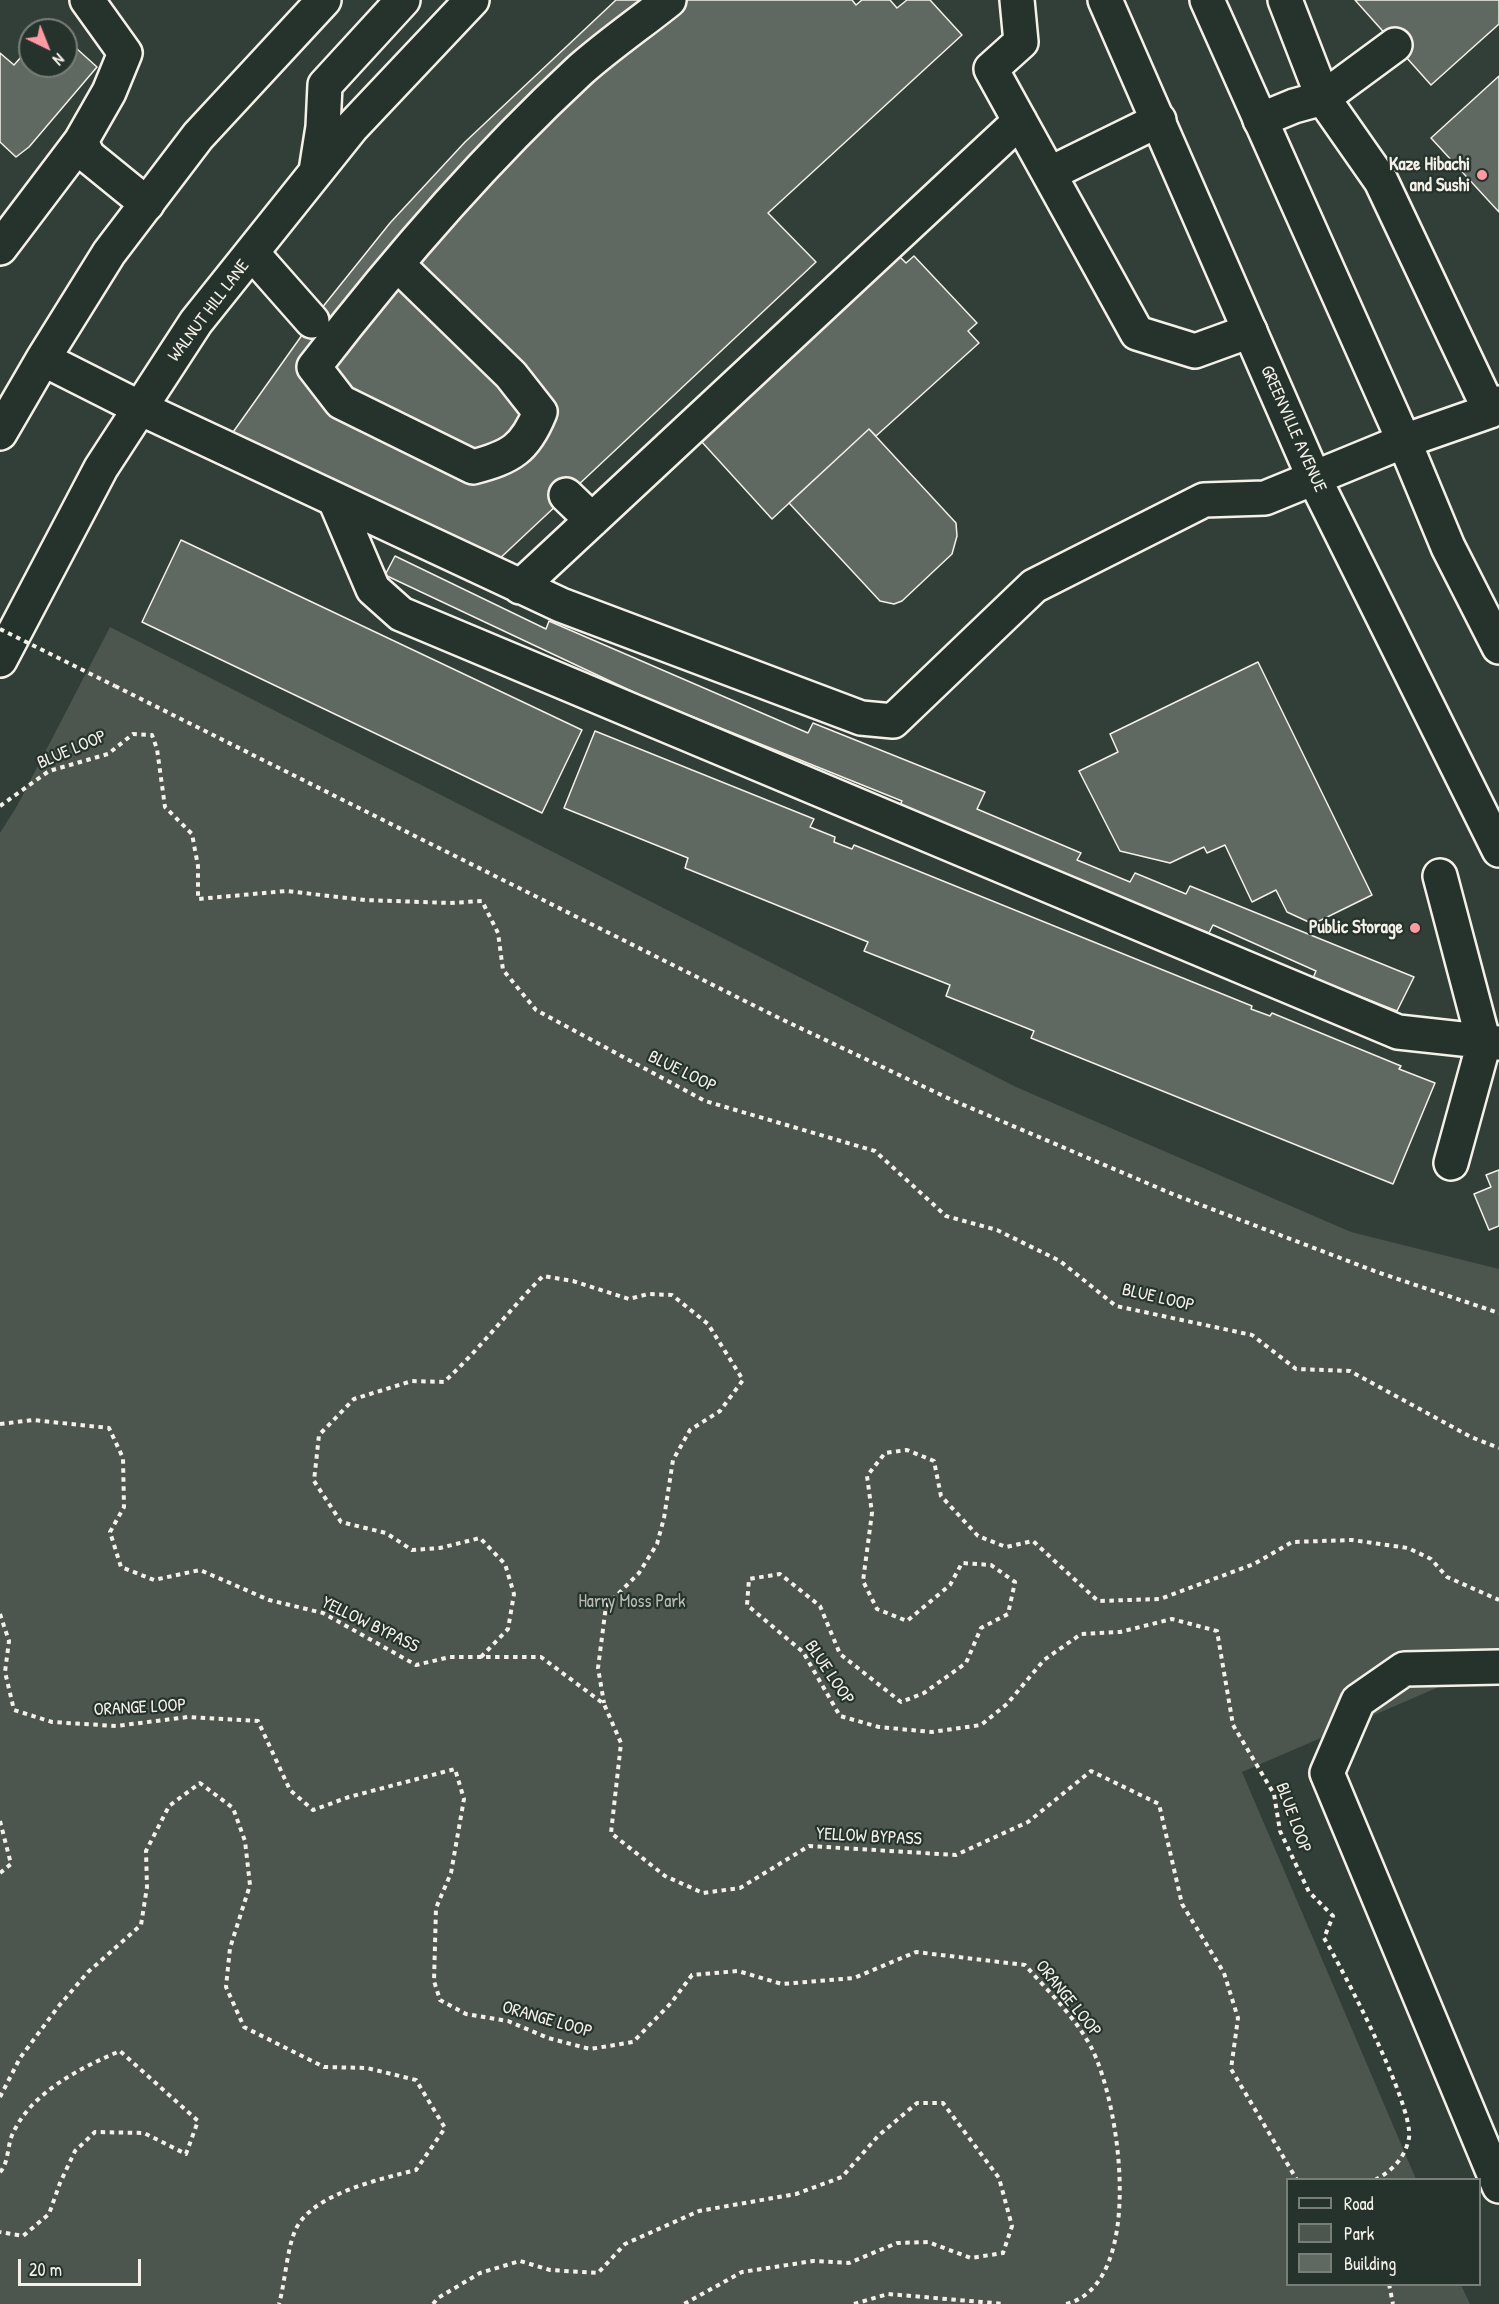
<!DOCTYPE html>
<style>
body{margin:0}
#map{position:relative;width:1499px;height:2304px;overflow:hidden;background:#323e38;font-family:"Patrick Hand",sans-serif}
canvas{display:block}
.legend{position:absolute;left:1286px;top:2178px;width:195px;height:108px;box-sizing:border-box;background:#26332d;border:2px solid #787f78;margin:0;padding:8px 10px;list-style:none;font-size:18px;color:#f4f1e8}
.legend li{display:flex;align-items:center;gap:12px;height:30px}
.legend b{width:30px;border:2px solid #787f78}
.north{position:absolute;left:18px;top:18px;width:60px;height:60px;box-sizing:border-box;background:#26332d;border:2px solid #787f78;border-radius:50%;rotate:137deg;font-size:16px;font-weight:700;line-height:24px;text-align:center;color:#f4f1e8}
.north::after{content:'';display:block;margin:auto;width:21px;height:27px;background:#ff9aa2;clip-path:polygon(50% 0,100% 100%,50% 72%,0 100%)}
.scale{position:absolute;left:18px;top:2259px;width:123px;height:27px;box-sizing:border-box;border:3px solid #f4f1e8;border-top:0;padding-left:8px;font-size:18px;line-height:21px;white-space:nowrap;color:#f4f1e8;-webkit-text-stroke:4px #26332d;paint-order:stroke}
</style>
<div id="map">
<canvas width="1499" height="2304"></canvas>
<ul class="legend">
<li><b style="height:8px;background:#26332d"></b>Road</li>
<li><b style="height:16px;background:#4c564f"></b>Park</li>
<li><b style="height:16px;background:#5f6861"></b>Building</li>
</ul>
<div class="north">N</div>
<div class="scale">20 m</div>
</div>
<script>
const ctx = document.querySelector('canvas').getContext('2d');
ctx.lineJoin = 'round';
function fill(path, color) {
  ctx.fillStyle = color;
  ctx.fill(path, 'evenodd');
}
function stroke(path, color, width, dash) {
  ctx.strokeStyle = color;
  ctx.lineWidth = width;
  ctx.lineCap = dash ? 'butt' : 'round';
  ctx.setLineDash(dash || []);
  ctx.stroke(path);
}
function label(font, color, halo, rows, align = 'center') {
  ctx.font = font + ' "Patrick Hand",sans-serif';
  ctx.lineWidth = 4.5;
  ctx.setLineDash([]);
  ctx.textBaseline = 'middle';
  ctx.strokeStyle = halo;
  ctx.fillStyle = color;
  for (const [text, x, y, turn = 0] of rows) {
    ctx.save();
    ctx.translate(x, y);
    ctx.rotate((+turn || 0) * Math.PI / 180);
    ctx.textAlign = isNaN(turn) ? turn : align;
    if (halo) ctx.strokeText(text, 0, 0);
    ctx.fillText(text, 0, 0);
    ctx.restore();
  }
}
const green = new Path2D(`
 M110,627L1016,1087L1351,1232L1499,1269V1661L1242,1772L1416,2179L1288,2180V2284L1461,2285L1470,2304H0V833L17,806Z`);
const building = new Path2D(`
 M616,0H852L856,5L862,0H890L897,8L907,0H930L962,35L768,213L816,262L496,562L231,435L317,314L390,223L465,142Z
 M1355,0H1499V24L1431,85Z
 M66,39L97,67L29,147L16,157L0,142V53L14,65L30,47V66H66Z
 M1499,76V212L1431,138Z
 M914,256L977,323L968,331L979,343L876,436L869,429L772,519L701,441L900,257L906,263Z
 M869,429L956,523L957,536L952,554L902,601L894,604L880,601L789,503Z
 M181,540L582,730L542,813L142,622Z
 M395,556L546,629L549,621L808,733L813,723L985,792L977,809L1081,853L1077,860L1130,882L1135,873L1186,894L1190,886L1414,977L1397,1011L1313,978L1316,971L1213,925L1209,933L897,811L902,801L646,698L385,575Z
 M1258,662L1372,895L1313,924L1287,912L1276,890L1252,902L1225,845L1207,853L1204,847L1170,863L1120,851L1079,771L1118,752L1110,734Z
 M595,731L814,819L810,827L835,837L834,842L852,849L854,845L1252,1006L1251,1009L1270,1016L1272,1013L1401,1066L1399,1069L1435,1083L1393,1184L1031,1038L1034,1031L946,996L950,985L864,951L868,942L685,868L688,858L564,808Z
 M1499,1170V1226L1489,1230L1474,1194L1491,1187L1486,1175Z`);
const path = new Path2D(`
 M115,686L777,1017L952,1100L1175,1195L1377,1272L1499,1313
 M0,806L49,771L108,754L133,734L152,735L157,749L165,807L192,834L198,866V899L286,891L365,900L450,903L482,901L498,933L503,970L536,1010L705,1101L875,1151L946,1216L997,1230L1060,1261L1116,1306L1252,1335L1296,1369L1350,1371L1471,1437L1499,1448
 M0,1424L33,1420L109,1428L123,1458L124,1507L110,1532L121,1567L154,1580L200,1570L269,1600L323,1613L416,1665L450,1657H541L604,1704L621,1743L611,1833L665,1876L703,1893L740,1888L809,1846L956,1855L1028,1822L1091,1771L1159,1804L1182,1904L1224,1973L1238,2018L1231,2069L1297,2180
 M0,1614L9,1641L5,1672L14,1710L52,1722L116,1726L188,1717L258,1721L290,1790L313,1810L349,1797L455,1769L464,1799L451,1873L436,1908L434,1981L440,2000L466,2014L508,2021L548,2038L590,2049L633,2042L671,2003L692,1975L738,1971L782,1984L854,1978L916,1952L1025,1965C1048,1991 1075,2017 1091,2047C1120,2102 1147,2284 1066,2304
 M481,1657L508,1629L514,1594L505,1564L480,1538L440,1548L412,1550L386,1533L341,1522L314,1481L319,1435L354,1399L412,1381L444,1382C480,1349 509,1310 543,1276L573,1281L629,1299L648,1294L672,1295L708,1324L743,1380L720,1411L690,1430L673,1460L664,1518L657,1544L639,1573L606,1606L598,1668L604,1703
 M0,1821L11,1864L0,1873
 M0,2097L20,2058L58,2007L88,1972L141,1925L147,1887L146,1851L169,1806L200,1783L233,1808L245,1841L250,1885L230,1948L226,1987L244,2027L324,2067L367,2068L416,2080L445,2128L416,2170C381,2179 310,2194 295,2231C287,2249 285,2283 279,2304
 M0,2172C9,2163 7,2145 13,2133C32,2092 80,2068 120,2051L198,2121L186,2154L144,2133L95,2132L75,2151L60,2183L49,2214L23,2236L0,2232
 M1375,2180C1392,2171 1405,2158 1409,2138C1414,2106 1343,1970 1324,1938L1333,1916L1309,1892L1280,1831L1274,1794L1233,1725L1217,1631L1172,1619L1120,1632L1081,1634L1044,1660L1007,1704L981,1725L932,1732L879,1727L840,1716L803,1652L747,1605L749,1579L780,1574L820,1606L840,1654L901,1702L924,1693L966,1663L981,1628L1008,1614L1015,1582L991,1565L962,1563L950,1585L907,1621L877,1609L863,1581L872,1513L867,1476L885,1453L907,1450L934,1461L941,1496L978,1536L1006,1547L1033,1541L1098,1601L1160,1599L1254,1564L1292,1542L1352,1540L1408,1548L1431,1559L1447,1577L1499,1600
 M1389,2284L1393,2304
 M433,2304L438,2298L480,2273L520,2261L550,2270L598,2273L625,2244L699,2211L796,2194L842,2177L878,2136L917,2103H943L999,2178L1012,2226L1003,2253L971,2258L928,2242L897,2243L849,2263L813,2261L742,2272L684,2304
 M854,2304L888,2294L1005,2304`);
const minor = new Path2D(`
 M87,0L125,53L109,92L81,141L88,156L147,204
 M1017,0L1021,42L991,69L1137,333L1195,351L1250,331
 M1285,0L1323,98L1381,181L1490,411L1499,403
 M1260,120L1294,106L1323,98L1395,45
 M1049,174L1159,120
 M0,248L81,141
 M252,253L312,321
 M397,264L511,375L540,412C525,449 511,457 473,467L341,402L314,367C395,262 482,161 579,71C607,46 639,24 669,0
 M140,408L561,605L861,718L893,721L1034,586L1204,500L1265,498L1314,478
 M1404,441L1490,411
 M566,495L592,520
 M335,500L373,589L401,614L1398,1032L1499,1043
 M520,587L1020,121
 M1440,876L1484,1043L1451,1163
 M1499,1667L1404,1669L1358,1701L1327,1773L1499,2186`);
const major = new Path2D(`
 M1105,0L1314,478L1499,850
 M1207,0L1404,441L1448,547L1499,647
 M316,171L323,127L325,85L403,0
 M43,359L140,408
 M0,433L43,359L109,253L198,136L324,0
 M1314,478L1404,441
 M0,660L101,468L196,322L352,127L472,0`);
const pathBridge = new Path2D(`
 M0,629L115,686`);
const markers = [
 [1482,175,6,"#ff9aa2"],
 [1415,928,6,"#ff9aa2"]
];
const poiNames = [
 ["Kaze Hibachi",1470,165],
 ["and Sushi",1470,186],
 ["Public Storage",1403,928]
];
const streetNames = [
 ["WALNUT HILL LANE",209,311,-53],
 ["GREENVILLE AVENUE",1293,429,66],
 ["BLUE LOOP",72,750,-23],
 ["BLUE LOOP",682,1072,26],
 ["BLUE LOOP",1158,1298,13],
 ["YELLOW BYPASS",370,1625,26],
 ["BLUE LOOP",829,1673,56],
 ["ORANGE LOOP",140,1708,-3],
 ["BLUE LOOP",1293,1818,70],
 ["YELLOW BYPASS",869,1837,3],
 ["ORANGE LOOP",1068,1999,51],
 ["ORANGE LOOP",547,2020,16]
];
const parkNames = [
 ["Harry Moss Park",632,1602]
];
fill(green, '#4c564f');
fill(building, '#5f6861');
stroke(building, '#f4f1e8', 1.5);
stroke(minor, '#f4f1e8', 38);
stroke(major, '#f4f1e8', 38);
stroke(path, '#f4f1e8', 4, [4.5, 4.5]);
stroke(minor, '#26332d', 33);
stroke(major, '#26332d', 33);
stroke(pathBridge, '#f4f1e8', 4, [4.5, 4.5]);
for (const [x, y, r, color] of markers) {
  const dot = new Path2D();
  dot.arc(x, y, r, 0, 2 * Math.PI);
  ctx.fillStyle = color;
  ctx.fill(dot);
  stroke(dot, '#26332d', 2);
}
label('bold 18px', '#f4f1e8', '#26332d', poiNames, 'right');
label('18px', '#f4f1e8', '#26332d', streetNames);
label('18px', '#b9bbb2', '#26332d', parkNames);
</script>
